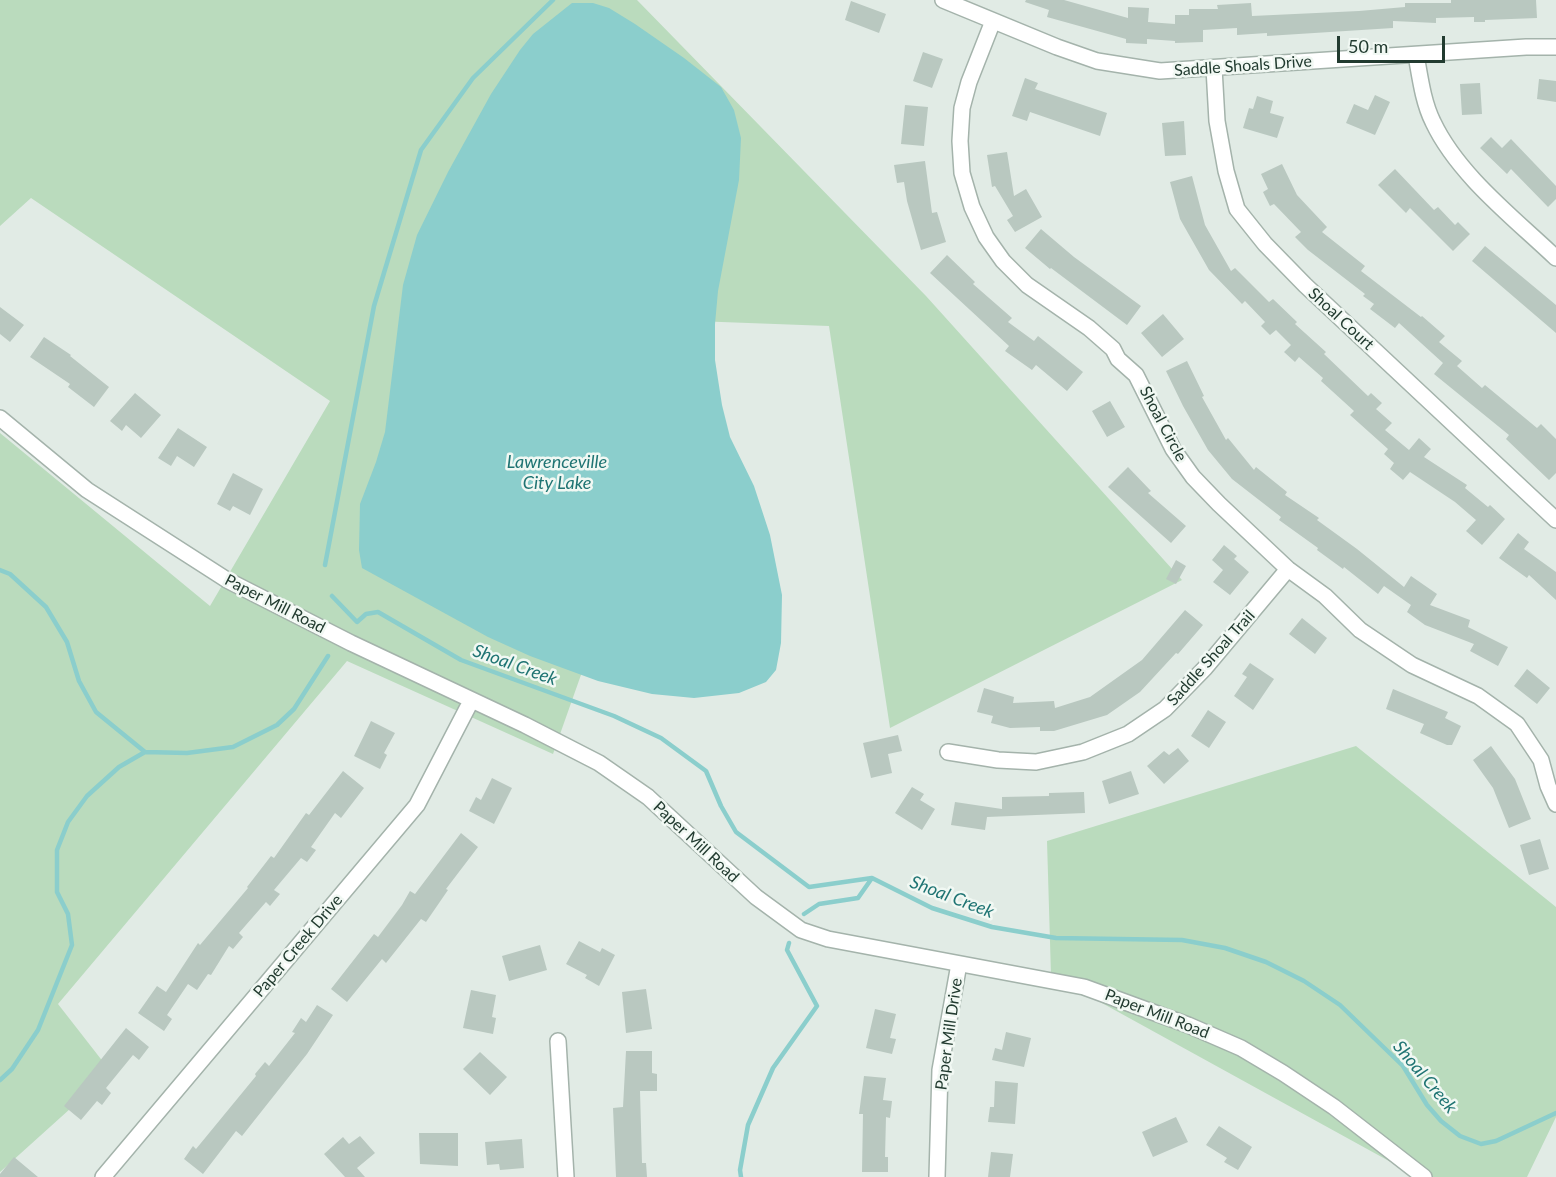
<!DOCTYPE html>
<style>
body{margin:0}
#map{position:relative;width:1556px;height:1177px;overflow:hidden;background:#e1ebe5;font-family:Lato,sans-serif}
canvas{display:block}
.scale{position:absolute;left:1337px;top:36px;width:108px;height:27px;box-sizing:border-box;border:3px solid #223b30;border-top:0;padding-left:8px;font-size:18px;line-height:21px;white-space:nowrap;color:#223b30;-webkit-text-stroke:4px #f1f8f3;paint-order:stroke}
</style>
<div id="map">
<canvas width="1556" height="1177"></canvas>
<div class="scale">50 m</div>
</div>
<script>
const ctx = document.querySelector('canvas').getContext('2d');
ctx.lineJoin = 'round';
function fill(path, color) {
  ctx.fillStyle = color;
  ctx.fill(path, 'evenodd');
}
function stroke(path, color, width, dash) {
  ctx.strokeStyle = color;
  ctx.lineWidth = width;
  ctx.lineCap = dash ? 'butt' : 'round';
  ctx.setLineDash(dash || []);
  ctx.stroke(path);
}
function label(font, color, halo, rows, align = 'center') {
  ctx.font = font + ' Lato,sans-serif';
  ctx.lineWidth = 5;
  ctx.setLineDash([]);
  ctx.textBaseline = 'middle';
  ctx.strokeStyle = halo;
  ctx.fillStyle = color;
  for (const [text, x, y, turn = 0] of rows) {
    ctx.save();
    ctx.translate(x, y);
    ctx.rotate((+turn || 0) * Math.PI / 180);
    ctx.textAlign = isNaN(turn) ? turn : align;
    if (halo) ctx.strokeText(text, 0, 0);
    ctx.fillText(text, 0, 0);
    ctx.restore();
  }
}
const green = new Path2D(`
 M0,0H637L926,296L1182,580L890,728L829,326L560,316L582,672L553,754L347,661L58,1004L111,1072L0,1172V433L210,606L330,401L31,198L0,226Z
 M1356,746L1556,907V1117L1527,1177H1418L1051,975L1047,841Z`);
const water = new Path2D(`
 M572,3H593L609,8L635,24L684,58L721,87L734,110L741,138L739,180L718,291L715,324V360L722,405L730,437L754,486L770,535L782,595L781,643L776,670L766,682L739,693L694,698L652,694L598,681L530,656L488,637L362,568L359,550L360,504L376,462L385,432L403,285L417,235L448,172L491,94L520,50L533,34Z`);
const stream = new Path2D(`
 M325,565L374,306L421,150L473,78L553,0
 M0,570L10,574L46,607L67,642L79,681L96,712L145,752L187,753L233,747L277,725L294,709L328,656
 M332,596L357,622L366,614L378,612L461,660L614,716L661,738L706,771L721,806L736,832L809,887L872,878L932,908L992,927L1056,938L1182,940L1225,948L1266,962L1304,981L1340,1005L1403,1066L1427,1105L1441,1121L1460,1136L1481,1144L1496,1141L1556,1113
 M804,914L819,904L858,898L872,878
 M0,1080L12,1069L38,1030L72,945L68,914L57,892V850L68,822L87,796L119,767L145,752
 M741,1177L740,1170L748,1125L773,1068L817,1006L787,950L789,943`);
const building = new Path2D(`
 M1026,0H1064L1128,18V7L1149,8L1148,22L1175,24V15H1189V9H1218L1217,5L1251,3L1252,16L1359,11L1405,7V3H1451V0H1536L1537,18L1485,20V22H1474V17L1436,18V23L1393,21V28L1267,36V33L1237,35V28L1203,30V42L1175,43V41L1147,39V44L1126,43V39L1047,17L1049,10L1025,2Z
 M851,1L886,14L879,33L845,20Z
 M923,52L943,59L932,88L913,81Z
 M1025,78L1038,83L1035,89L1107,113L1100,136L1030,112L1027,121L1012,116Z
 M1539,79L1556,81V102L1537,99Z
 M1480,83L1482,114L1462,115L1460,84Z
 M1375,95L1390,102L1375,135L1346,123L1354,104L1368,110Z
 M1257,96L1273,101L1270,113L1284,117L1277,138L1243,128L1249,108L1253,109Z
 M905,105L928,107L924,146L901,144Z
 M1184,121L1186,155L1165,156L1162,123Z
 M1491,137L1502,148L1511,139L1556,186V199L1548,207L1511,169L1507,174L1480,148Z
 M1007,152L1014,196L1026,189L1042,217L1015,232L1007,220L1013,216L995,186L992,187L987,155Z
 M925,161L932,213L937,212L946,242L921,250L907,201L904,182L897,183L894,165Z
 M1282,164L1297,195L1327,227L1322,232L1365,266L1361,271L1421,317L1422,316L1445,336L1439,342L1462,361L1457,366L1482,388L1485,385L1537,428L1541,424L1556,439V473L1549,480L1506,439L1509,435L1434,374L1443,363L1399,323L1395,328L1370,309L1374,304L1363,296L1365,294L1308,250L1295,237L1301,232L1274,204L1270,206L1263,192L1268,189L1261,174Z
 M1395,169L1434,210L1438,207L1455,225L1458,222L1470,234L1453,251L1410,208L1406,213L1378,185Z
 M1192,176L1205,225L1231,271L1235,268L1269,302L1273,299L1297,322L1295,324L1326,352L1324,354L1368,396L1371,393L1382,403L1376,409L1392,423L1385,430L1409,450L1419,438L1431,449L1424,457L1467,485L1465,488L1488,507L1490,505L1505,519L1482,545L1466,531L1476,520L1455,502L1410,472L1403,480L1390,469L1394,463L1384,454L1388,449L1350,415L1354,411L1321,381L1323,378L1299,357L1295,362L1284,352L1291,345L1276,330L1270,335L1261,326L1265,322L1245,301L1242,304L1209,270L1180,219L1170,182Z
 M1041,229L1074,257L1141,306L1127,325L1051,268L1050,269L1025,248Z
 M1485,246L1556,305V333L1472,261Z
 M947,255L975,282L973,284L1012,318L1008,322L1034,341L1038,336L1083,372L1067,391L1036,365L1032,370L1005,351L1009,346L930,273Z
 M0,307L24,325L10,342L0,334Z
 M1163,314L1184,339L1162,357L1141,333Z
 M44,337L71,355L70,356L109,387L94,407L68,387L70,384L30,357Z
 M1187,361L1204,396L1202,397L1226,440L1228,438L1254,470L1256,467L1287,492L1285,495L1319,518L1317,520L1357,549L1404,587L1411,576L1437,594L1430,605L1470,620L1468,627L1508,647L1498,666L1470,651L1474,644L1425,625L1407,612L1411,605L1384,586L1378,594L1344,567L1343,569L1317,550L1318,548L1279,520L1281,517L1232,479L1208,450L1183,406L1166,371Z
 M135,393L161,415L141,438L126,425L122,431L110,421Z
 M1110,401L1125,427L1107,437L1092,411Z
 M178,428L207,447L194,467L177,456L171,466L158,458Z
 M1128,467L1151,491L1148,493L1186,526L1171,543L1108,487Z
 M233,473L263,489L250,515L233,506L230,511L217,504Z
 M1518,533L1529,542L1524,549L1556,572V600L1529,575L1527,578L1499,558Z
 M1224,545L1237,556L1234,559L1249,572L1230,595L1213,582L1223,570L1212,560Z
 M1176,560L1186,566L1176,584L1166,579Z
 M1185,610L1203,625L1178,654L1176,653L1140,692L1107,715L1054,731H1040V727L1010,728L991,723L993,716L977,712L984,688L1014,697L1013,703L1054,701L1055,708L1090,697L1142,660Z
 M1302,618L1327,638L1315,654L1289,634Z
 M1250,663L1274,679L1253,710L1234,696L1247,677L1242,674Z
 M1527,669L1550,688L1537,704L1514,686Z
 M1393,689L1448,712L1445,718L1461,726L1452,745H1447L1420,733L1424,724L1386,709Z
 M1208,710L1226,722L1209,748L1191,736Z
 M371,721L395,733L384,753L387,755L380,769L354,756Z
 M898,735L902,751L888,754L892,773L871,778L863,743Z
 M1491,746L1515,779L1531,819L1509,828L1493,788L1473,760Z
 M1178,748L1189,761L1164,784L1147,766L1164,751L1169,755Z
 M343,771L364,788L341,818L335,813L311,847L316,850L307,862L301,858L274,890L280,894L270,906L266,902L239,933L243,937L233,949L229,946L211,975L208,974L197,990L188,984L167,1015L172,1019L164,1031L138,1013L157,986L166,992L198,943L200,945L248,888L247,887L271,856L274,858L306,813L309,815Z
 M1131,771L1139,794L1109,804L1102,781Z
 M492,778L512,788L494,824L469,811L476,797L481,800Z
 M912,787L924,794L920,800L935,809L922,830L895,813Z
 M1084,792L1085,813L987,817L985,830L951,825L955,802L1002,809V797L1049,796V793Z
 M461,833L478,847L446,889L448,890L426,922L421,919L386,963L382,959L347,1002L331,989L374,934L378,937L402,905L410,891L415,894Z
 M1540,839L1549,869L1529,875L1520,845Z
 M579,941L600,952L602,948L615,955L599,986L585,978L587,975L566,964Z
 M540,945L547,970L509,981L502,956Z
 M646,989L652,1029L626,1033L622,992Z
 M471,990L496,995L492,1017L496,1018L493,1034L463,1028Z
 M317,1005L333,1015L307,1054L242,1136L236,1131L203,1174L184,1159L193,1146L196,1149L256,1076L255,1074L265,1062L269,1066L295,1033L292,1032L301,1018L306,1022Z
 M875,1009L896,1014L890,1038L896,1039L892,1054L866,1048Z
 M126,1028L149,1047L139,1060L133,1055L106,1088L111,1093L102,1105L97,1101L81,1120L64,1106Z
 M1006,1032L1031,1038L1024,1067L992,1060L995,1048L1002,1050Z
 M626,1051H652V1073L657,1074V1091H640L642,1163H646L647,1177H616L613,1108L623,1107Z
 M480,1052L507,1077L490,1095L463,1069Z
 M864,1076L886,1078L883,1100L892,1101L890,1118L886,1117L885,1157H888V1172H862L863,1114H859Z
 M995,1081L1018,1083L1015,1124L988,1122L990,1107H994Z
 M1176,1117L1188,1142L1153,1157L1142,1132Z
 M1219,1126L1252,1147L1238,1170L1224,1162L1227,1158L1206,1145Z
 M419,1133H458V1166L420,1164Z
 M360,1136L375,1153L357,1168L365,1177H345L324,1154L343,1137L349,1144Z
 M522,1139L524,1168L500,1170L499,1164L487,1165L485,1142Z
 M991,1152L1013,1154L1010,1177H988Z
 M14,1157L38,1177H0V1174Z`);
const minor = new Path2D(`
 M943,0L1057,47L1097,61L1160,71L1526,47H1556
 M993,21L969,82L962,108L960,141L962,173L972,207L986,237L1003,261L1027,285L1089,328L1113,349L1118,359L1136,375L1173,449L1193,477L1219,504L1288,569L1325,596L1360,630L1412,665L1478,696L1517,724L1541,760L1548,786L1556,804
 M1416,55C1420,77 1423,102 1433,122C1458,175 1514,218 1556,258
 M1214,68L1217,121L1226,171L1237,209L1265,244L1305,285L1556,520
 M0,418L87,490L227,580L351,643L525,725L599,763L648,797L756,897L801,930L828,939L1084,987L1188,1025L1241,1048L1283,1073L1334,1107L1424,1177
 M948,752L998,760L1036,762L1083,752L1128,734L1165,709L1205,668L1288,569
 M558,1041L566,1177
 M103,1177L417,805L471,701
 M937,1177L940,1070L959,964`);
const streetNames = [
 ["Saddle Shoals Drive",1243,66,-4],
 ["Shoal Court",1341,319,43],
 ["Shoal Circle",1163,424,62],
 ["Paper Mill Road",275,604,27],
 ["Saddle Shoal Trail",1211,658,-48],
 ["Paper Mill Road",696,842,43],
 ["Paper Creek Drive",298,946,-50],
 ["Paper Mill Road",1157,1014,21],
 ["Paper Mill Drive",949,1034,-82]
];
const waterNames = [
 ["Lawrenceville",557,462],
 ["City Lake",557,483],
 ["Shoal Creek",515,665,20],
 ["Shoal Creek",952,897,21],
 ["Shoal Creek",1425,1077,50]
];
fill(green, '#badbbd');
fill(water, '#8bcecc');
stroke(stream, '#8bcecc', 4.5);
fill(building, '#b9c8c0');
stroke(minor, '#a4b3ab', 18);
stroke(minor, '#fff', 15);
label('16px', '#223b30', '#f1f8f3', streetNames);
label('italic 18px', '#1f7473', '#f1f8f3', waterNames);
</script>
